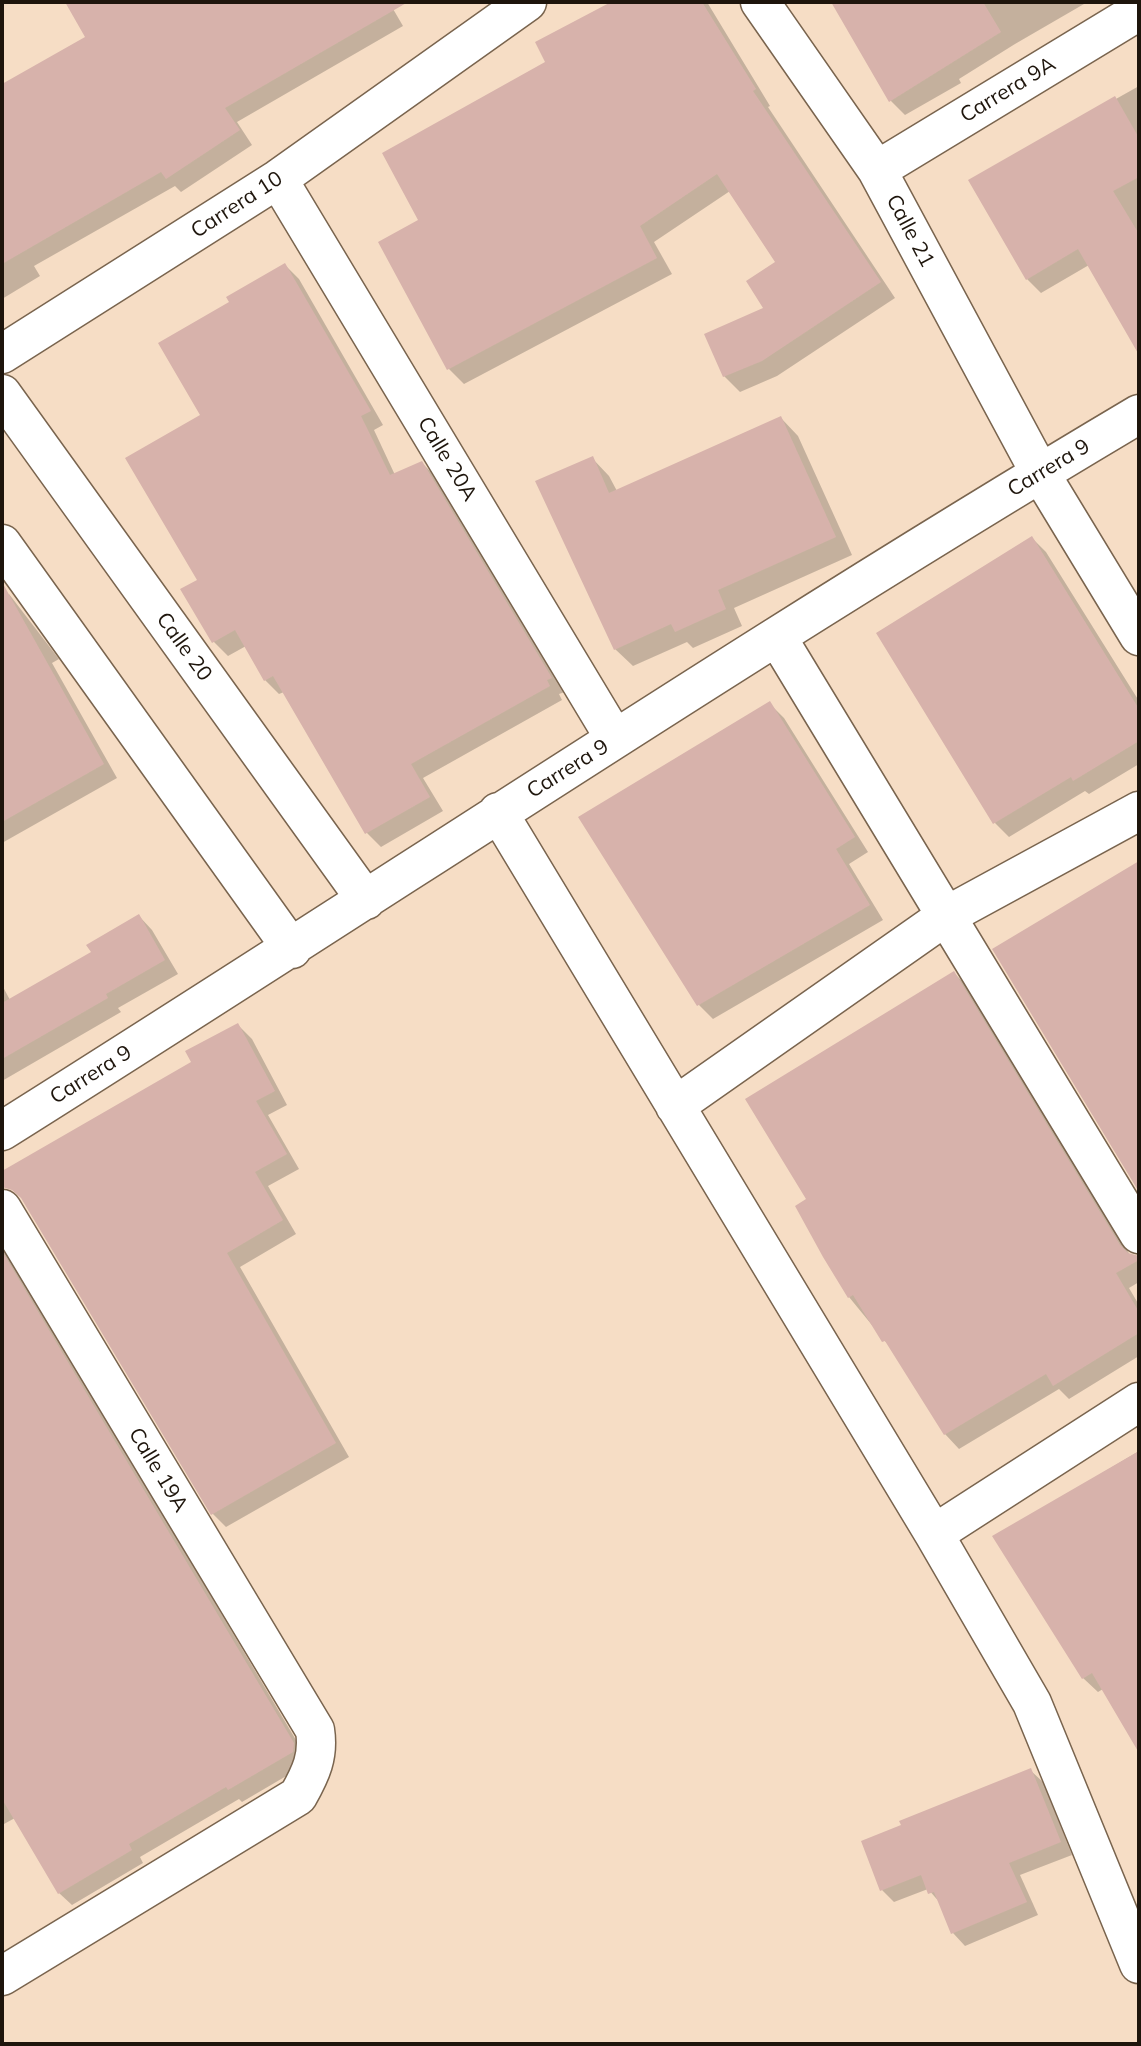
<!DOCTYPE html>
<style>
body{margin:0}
#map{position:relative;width:1141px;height:2046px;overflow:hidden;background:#f6ddc5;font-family:Mulish,sans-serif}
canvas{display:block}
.frame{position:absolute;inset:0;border:4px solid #1e150c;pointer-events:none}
</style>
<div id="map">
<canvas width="1141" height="2046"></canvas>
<div class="frame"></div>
</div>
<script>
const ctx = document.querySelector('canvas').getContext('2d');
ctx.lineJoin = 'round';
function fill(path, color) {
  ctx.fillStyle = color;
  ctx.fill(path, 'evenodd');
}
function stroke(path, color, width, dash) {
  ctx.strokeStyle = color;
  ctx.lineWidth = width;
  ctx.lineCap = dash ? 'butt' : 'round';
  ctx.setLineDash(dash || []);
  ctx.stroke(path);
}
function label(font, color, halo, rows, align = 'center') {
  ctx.font = font + ' Mulish,sans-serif';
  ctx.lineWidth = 5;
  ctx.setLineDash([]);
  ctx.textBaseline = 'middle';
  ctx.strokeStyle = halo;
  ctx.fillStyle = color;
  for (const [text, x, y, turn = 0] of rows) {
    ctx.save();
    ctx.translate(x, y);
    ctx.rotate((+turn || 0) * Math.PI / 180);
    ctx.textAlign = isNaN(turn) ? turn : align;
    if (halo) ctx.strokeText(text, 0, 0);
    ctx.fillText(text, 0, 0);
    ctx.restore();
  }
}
const shadow = new Path2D(`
 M67,2H217L225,16L250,2H389L403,26L237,122L252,145L181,192L175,186L34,266L40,276L2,299V181L39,160L2,96V86L88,37Z
 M635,2H707L770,106L768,107L895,298L777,376L740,392L724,376L706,335L766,308L777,262L730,191L654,242L672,274L464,384L449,369L421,220L548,63Z
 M845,2H1083L1084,4L1015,44L959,79L961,83L905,115L891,101L839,13L849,7Z
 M1139,86V347L1089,265L1041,293L1027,279L970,181Z
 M285,265L299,279L383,425L374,430L395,475L422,463L436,477L565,692L559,694L562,700L423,778L443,811L381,847L367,833L284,692L279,694L265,680L246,646L228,656L214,642L199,581L203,415L231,303Z
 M781,418L798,436L852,555L734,608L742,626L693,648L687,642L633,666L615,649L592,458L609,476L617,491Z
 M1032,538L1046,552L1139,701V764L1089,794L1085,791L1009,837L995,823Z
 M9,594L59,659L52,663L117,778L2,843V599Z
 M769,703L784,718L868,852L849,864L883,920L713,1019L699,1005Z
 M1139,865V1189L994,949Z
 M139,916L152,930L178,974L118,1008L121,1012L2,1081V985L10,1000L93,953Z
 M954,973L968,987L1130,1255L1139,1257V1282L1129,1288L1139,1305V1356L1069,1399L1059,1389L959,1449L945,1434L894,1352L849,1297L808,1200Z
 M238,1025L252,1039L287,1105L268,1115L299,1169L268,1186L296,1234L240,1267L349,1457L226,1527L212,1513L193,1063Z
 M2,1242L306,1757L305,1765L242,1802L239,1799L140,1857L143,1863L72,1905L59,1893L15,1818L4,1824L2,1822Z
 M1139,1451V1734L1136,1735L1103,1689L1098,1692L1083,1678L995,1537Z
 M1030,1770L1043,1782L1072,1855L1020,1875L1038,1915L965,1946L953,1933L941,1904L928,1889L894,1902L882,1890L903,1826Z`);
const building = new Path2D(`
 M65,2H408L225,108L240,130L166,179L161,172L2,264V84L85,37Z
 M611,2H702L756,89L753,91L881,282L762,361L723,377L704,334L763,308L746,281L775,262L717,174L640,226L657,258L447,370L378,242L418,220L382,153L545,62L535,42Z
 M831,2H983L1001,32L889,102Z
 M1115,96L1139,138V177L1113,191L1139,234V355L1078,249L1026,280L968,180Z
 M285,263L371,411L361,416L390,475L422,461L552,678L547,680L550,686L411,764L430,797L365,834L273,676L264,681L235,630L212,643L180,589L197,580L125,458L200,415L158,343L229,302L226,297Z
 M781,416L836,537L718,590L726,609L675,632L671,624L614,650L535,481L593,456L609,493Z
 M1032,536L1139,709V741L1073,781L1071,777L993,824L876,633Z
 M2,582L104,764L2,822Z
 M770,701L855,837L836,849L870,905L697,1006L578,817Z
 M1139,861V1192L992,949Z
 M139,914L165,960L106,994L108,998L2,1059V1003L91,952L86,945Z
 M954,971L1120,1245L1128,1253L1139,1256V1260L1116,1273L1139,1312V1333L1053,1386L1046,1374L944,1435L885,1341L882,1342L853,1295L848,1298L823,1257L795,1206L806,1199L745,1099Z
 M238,1023L275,1091L256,1101L287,1154L255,1172L283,1220L227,1253L336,1443L211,1515L21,1198L12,1190L2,1187V1171L191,1062L185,1051Z
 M2,1251L294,1743L293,1752L228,1790L226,1787L129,1844L132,1850L58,1894L2,1799Z
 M1139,1451V1753L1092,1673L1082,1679L992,1536Z
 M1031,1768L1061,1842L1009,1863L1027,1902L951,1934L934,1892L928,1894L921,1875L880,1891L861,1841L901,1825L899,1821Z`);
const minor = new Path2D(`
 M760,2L877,170L1040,473L1139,636
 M877,170L1139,11
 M278,179L615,739
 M2,354L278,179L527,2
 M2,394L366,900
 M2,544L292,949
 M777,637L1139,1234
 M498,812L934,1534L1032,1703L1139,1964
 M675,1106L946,916L1139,811
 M2,1131C381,893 753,643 1139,414
 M2,1209L315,1730C319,1756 311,1773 298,1796L2,1976
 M934,1534L1139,1402`);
const streetNames = [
 ["Carrera 9A",1008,90,-31],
 ["Carrera 10",237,205,-33],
 ["Calle 21",910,231,62],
 ["Calle 20A",447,459,59],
 ["Carrera 9",1049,468,-31],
 ["Calle 20",184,647,54],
 ["Carrera 9",568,769,-32],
 ["Carrera 9",91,1075,-32],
 ["Calle 19A",158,1470,59]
];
fill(shadow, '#0003');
fill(building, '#d7b2ab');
stroke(minor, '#79644e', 41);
stroke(minor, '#fff', 38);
label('21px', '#1e150c', '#fff', streetNames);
</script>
